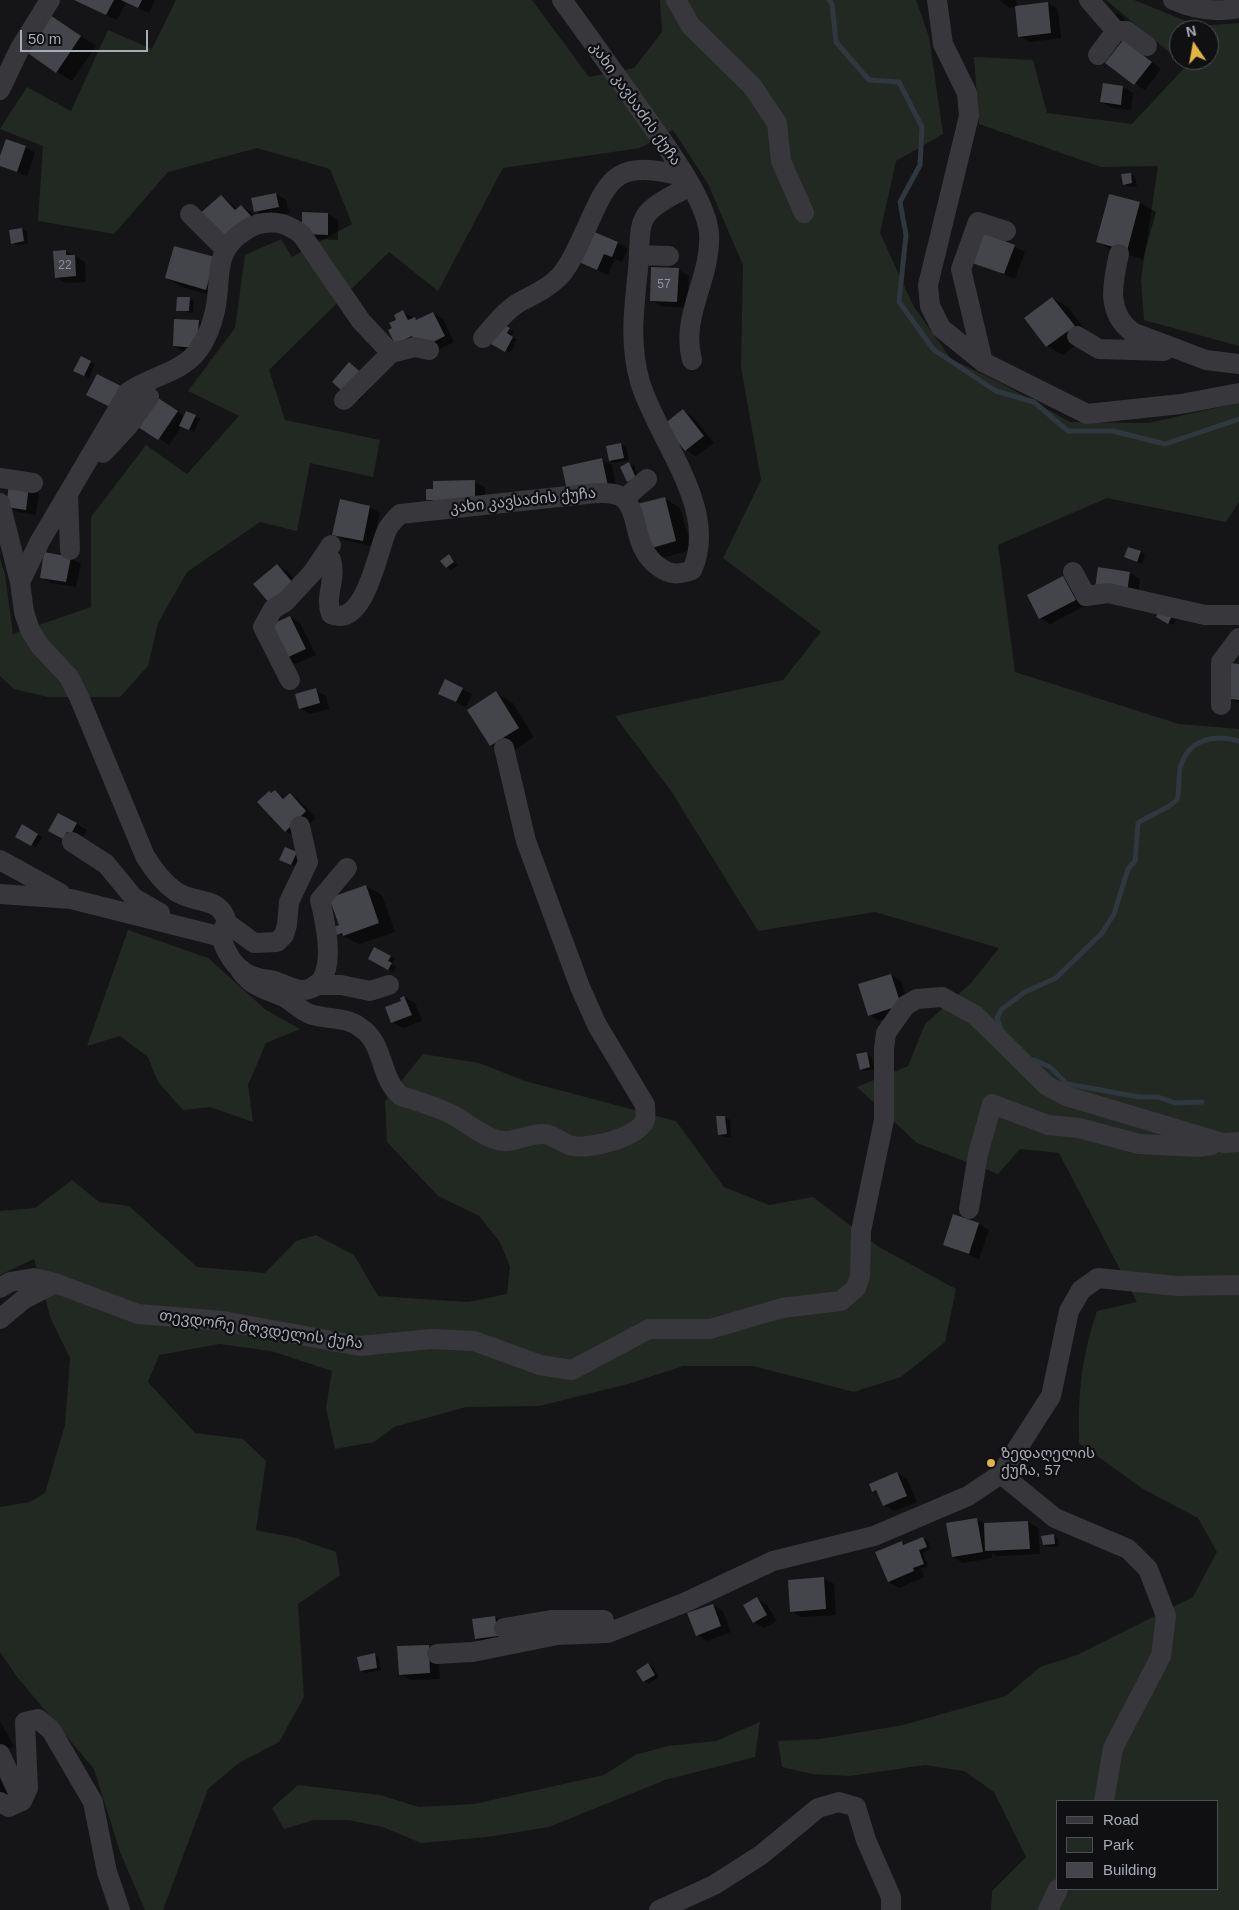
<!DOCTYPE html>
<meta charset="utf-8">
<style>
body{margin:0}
#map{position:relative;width:1239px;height:1910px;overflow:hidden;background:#151517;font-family:Arial,sans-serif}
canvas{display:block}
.legend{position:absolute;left:1056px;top:1800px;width:162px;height:90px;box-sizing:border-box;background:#101012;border:1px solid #4d4e54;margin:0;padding:6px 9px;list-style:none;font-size:15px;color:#a8acb6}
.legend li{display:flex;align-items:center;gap:10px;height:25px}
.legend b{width:25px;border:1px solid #4d4e54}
.north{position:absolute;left:1169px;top:20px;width:50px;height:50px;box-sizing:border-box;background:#101012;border:1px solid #4d4e54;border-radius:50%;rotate:348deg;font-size:14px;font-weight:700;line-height:20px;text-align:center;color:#a8acb6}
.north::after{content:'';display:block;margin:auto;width:18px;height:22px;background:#e2b542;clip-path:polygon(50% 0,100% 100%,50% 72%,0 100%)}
.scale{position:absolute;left:20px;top:30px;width:128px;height:22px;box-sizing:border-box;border:2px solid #a8acb6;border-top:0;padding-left:6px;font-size:15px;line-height:18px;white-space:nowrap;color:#a8acb6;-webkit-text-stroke:4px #101012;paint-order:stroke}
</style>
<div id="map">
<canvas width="1239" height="1910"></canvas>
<ul class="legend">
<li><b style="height:6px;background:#37373c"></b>Road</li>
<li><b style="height:14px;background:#222923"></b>Park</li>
<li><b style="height:14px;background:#44454a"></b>Building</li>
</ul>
<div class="north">N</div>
<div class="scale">50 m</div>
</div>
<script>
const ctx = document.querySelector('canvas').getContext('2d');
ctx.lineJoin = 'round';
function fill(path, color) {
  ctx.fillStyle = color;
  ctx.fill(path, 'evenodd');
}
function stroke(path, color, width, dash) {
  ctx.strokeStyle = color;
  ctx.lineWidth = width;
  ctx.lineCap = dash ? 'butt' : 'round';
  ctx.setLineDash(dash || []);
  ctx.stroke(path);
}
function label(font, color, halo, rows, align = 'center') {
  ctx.font = font + ' Arial,"Noto Sans Georgian",sans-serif';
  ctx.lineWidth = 4.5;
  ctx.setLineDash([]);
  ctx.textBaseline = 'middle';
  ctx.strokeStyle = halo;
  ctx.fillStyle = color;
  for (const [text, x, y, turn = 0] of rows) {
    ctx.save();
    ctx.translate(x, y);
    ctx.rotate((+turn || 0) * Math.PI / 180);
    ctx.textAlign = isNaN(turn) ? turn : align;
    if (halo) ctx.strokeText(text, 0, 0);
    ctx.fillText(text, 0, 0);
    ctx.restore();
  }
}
const green = new Path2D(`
 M176,0H532L589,77L634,68L662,32L660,0H916L929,37L943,134L896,161L880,233L914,307L951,359L1001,383L1070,422L1148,423L1239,403V502L1226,522L1107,498L998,545L1015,672L1179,724L1239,729V1910H991L992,1891L1026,1857L994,1792L964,1771L925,1765L850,1776L812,1774L782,1767L778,1741L820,1739L903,1725L1006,1696L1040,1667L1077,1655L1193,1597L1217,1552L1198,1518L1143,1489L1079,1443C1078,1393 1081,1359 1097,1311L1137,1302L1059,1153L1020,1149L998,1174L917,1143L857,1087L908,1066L925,1024L971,983L999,948L875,912L758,931L671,791L615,716L783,680L821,632L723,558L761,480L741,367L743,265L708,184L673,130L640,148L503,168L438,291L389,252L269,370L285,420L380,440L373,477L310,463L297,531L260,522L187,572L158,623L148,666L120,697H48L14,689L0,676V558L5,575L13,634L91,607V517L146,445L187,474L239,416L188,391L235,328L245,255L281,239L292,257L352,224L330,169L257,148L168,172L114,234L38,221L43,146L0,129L27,87L71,111L108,30L152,49ZM1058,1801H1218V1889H1058Z
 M1106,0H1134L1198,26L1239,23V346L1144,320L1141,279L1158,166L1101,167L979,124L974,57L1033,60L1047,113L1132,124L1186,66ZM1179,30H1209V60H1179Z
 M128,930L208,958L266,1010L300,1029L266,1043L248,1085L253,1122L210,1107L183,1110L158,1082L148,1057L120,1036L87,1046Z
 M423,1054L479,1063L525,1081L676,1121L724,1187L769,1205L813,1197L879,1247L956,1289L945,1342L901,1377L854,1392L753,1366H683L628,1384L539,1406L466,1407L394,1427L374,1442L335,1449L326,1408L332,1371L271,1351L219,1344L159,1355L148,1382L195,1433L243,1439L266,1461L256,1530L296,1538L336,1552L340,1575L298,1604L304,1697L279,1742L239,1763L208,1789L163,1910H145L120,1852L94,1769L18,1678L0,1652V1507L30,1502L45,1493L65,1425L70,1358L51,1319L34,1259L0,1275V1211L35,1208L72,1180L99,1202L129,1206L197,1267L265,1273L296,1241L316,1235L354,1255L378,1296L468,1302L507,1294L510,1267L500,1242L479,1216L438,1196L387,1142L385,1101Z
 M760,1722L755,1757L665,1780L549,1827L487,1837L421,1843L383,1827L348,1820H314L284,1829L272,1808L298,1785L380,1795L419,1807L474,1804L604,1775L635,1755L668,1746L716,1741Z`);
const shadow = new Path2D(`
 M77,0H155L149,13L126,2L117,20Z
 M999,0H1016L1018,7L1047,3L1058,9L1061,38L1030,42L1019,36L1016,6L1010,8Z
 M1117,13L1122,16L1127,24L1112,17Z
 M51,17L96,46L72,81L57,72Z
 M1133,47L1161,69L1145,90L1107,63Z
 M1123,87L1133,93L1131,110L1112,108L1102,102Z
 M25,147L35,153L27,176L0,165V160Z
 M1131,174L1135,177L1137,186L1129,187L1124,184Z
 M276,194L286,200L289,213L265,217L255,211Z
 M221,196L238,209L241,206L251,212L260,223L233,246Z
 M1110,196L1140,203L1156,212L1143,259L1113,251L1098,242Z
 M304,214H328L338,220V240L313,239Z
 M22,229L27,232L28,244L17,245L12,243Z
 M618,243L628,249L622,262L615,259L608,275L581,262Z
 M1014,246L1025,252L1015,279L973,262Z
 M66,251L85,262L86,282L66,283L56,277Z
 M214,258L221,298L182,287L166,278Z
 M653,268L679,270L689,276L687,308L661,306L651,300Z
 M1052,298L1068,307L1089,335L1063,355L1047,346Z
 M189,299L194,301L193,313L178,310Z
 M403,312L418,320L433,313L443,319L454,342L430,354L407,349L393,328Z
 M199,321L209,327L184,352L174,346Z
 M503,326L514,332L511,336L517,340L510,353L493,343Z
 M90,362L95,364L89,378L80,373Z
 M349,364L375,383L359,401L349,395Z
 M168,405L185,417L187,412L200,419L194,432L182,426L169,445L140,426Z
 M683,411L693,417L714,443L696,456L686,450L666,425Z
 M621,444L626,447L629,460L615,463L610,461Z
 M601,460L612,465L617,492L564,468Z
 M629,464L634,466L640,480L632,484L628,481Z
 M474,482L485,487V508L438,506L428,500L434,490Z
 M29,488L39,493L36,515L18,512L7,506Z
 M664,498L680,508L692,550L662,558L647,549Z
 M341,501L370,507L380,513L373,546L344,540L334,534Z
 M1140,552L1145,555L1142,564L1126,557Z
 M449,555L458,565L451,570L447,567Z
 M70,558L81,564L76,587L51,583L41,577Z
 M277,565L287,571L304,591L282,610Z
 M1099,569L1130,573L1140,579L1137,598Z
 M1063,578L1074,584L1085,606L1050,624L1040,618Z
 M1161,611L1176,620L1173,625L1158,617Z
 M290,617L300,623L316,655L295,664L285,658Z
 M1239,665V703L1231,699Z
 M462,689L472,694L466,707L449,699Z
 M315,690L326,696L329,709L310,714L300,708Z
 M496,693L512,702L534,737L507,755L491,745L468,710Z
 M275,792L286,798L290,795L300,801L316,818L296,837L285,831L273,794Z
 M59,814L87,830L81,839L74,844L50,830Z
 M22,826L42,837L36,847L16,836Z
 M285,848L301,855L296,867L285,862Z
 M366,886L382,895L395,932L359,944L338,934Z
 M375,948L395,959L392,964L396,967L394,972L369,959Z
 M891,975L901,981L910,1011L879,1021L869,1015Z
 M404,997L415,1003L422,1021L403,1028L392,1022Z
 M866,1053L871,1056L874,1069L865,1071L861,1069Z
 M725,1117L730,1120L731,1137H724L719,1134Z
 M979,1224L989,1230L979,1259L944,1245Z
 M897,1473L907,1479L917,1502L894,1511L884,1505L879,1495L873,1491Z
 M976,1519L985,1524L1028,1522L1038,1528L1040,1554L997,1556L992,1553V1558L963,1563L953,1557Z
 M1054,1536L1058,1538L1059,1546L1049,1547L1044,1545Z
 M923,1538L928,1541L931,1549L923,1553L928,1566L921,1569L924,1577L899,1588L889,1582L902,1542L907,1545Z
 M823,1578L834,1584L836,1615L801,1617L791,1611Z
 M757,1599L767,1605L777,1621L764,1628L754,1622Z
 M713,1605L723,1611L731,1632L707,1641L697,1635Z
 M495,1617L505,1623L508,1642L486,1644L476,1639Z
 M428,1646L438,1652L440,1679L410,1680L400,1674Z
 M374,1655L379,1657L381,1670L366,1673L361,1670Z
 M648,1665L653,1667L659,1677L649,1684L644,1681Z
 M0,1721L14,1746L0,1753Z
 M0,1766L15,1791L4,1796L0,1794Z`);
const stream = new Path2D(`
 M829,0L832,4L836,42L869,80L899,82L922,127L920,165L900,202L906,235L899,302L934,350L996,391L1034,402L1068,431H1113L1165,444L1239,419
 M1001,1029L997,1018L1002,1009L1025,992L1056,978L1102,933L1114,914L1128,869L1135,861L1138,823C1151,814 1165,811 1177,800C1180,789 1178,779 1180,769C1187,739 1214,734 1239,741
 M1034,1060L1050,1067L1067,1084L1139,1097H1158L1175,1103L1202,1102`);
const building = new Path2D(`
 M74,0H114L106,15Z
 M121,0H142L138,8Z
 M1048,2L1051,33L1018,37L1015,6Z
 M50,15L81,36L56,73L25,51Z
 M1123,40L1152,62L1134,85L1105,63Z
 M1103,83L1123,86L1121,105L1100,102Z
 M6,139L26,146L17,172L0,166V156Z
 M1131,173L1132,183L1123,185L1121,174Z
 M276,193L279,207L254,212L251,198Z
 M1109,194L1140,202L1127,251L1096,242Z
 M221,195L235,210L241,205L251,216L222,241L198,215Z
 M302,212L328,213V235L302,234Z
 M22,228L24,241L11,244L9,230Z
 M592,231L618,242L612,257L604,254L597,270L579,262Z
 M983,233L1015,245L1004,274L972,263Z
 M174,246L215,257L206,290L165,278Z
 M66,250V255H75L76,276L55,278L53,251Z
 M651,267L679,268L677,302L650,301Z
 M177,297H190L189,311H176Z
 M1052,297L1075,326L1046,347L1024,318Z
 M403,310L408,320L415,317L416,320L433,312L445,336L419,349L412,336L395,344L388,330L392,328L389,323L396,320L394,315Z
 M174,319L199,320L197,348L173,346Z
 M503,324L510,328L507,333L513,337L505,352L491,344Z
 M81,356L91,361L84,376L73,371Z
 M349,362L365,376L348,396L332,382Z
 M97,374L123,387L112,408L86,395Z
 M158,398L178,411L158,440L138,427Z
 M683,409L704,436L685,451L664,424Z
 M186,411L196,415L189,430L179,426Z
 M621,443L624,458L609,461L606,446Z
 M602,458L608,486L568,495L562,467Z
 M629,462L636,478L627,482L620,467Z
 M475,480V503L434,504L433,500H426V489H433V481Z
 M9,484L29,486L26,510L6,507Z
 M665,497L676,541L645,550L633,505Z
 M340,499L370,506L363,541L332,535Z
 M1128,547L1141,551L1137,562L1124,557Z
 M44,552L71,557L66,582L40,578Z
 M449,554L454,562L446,568L440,561Z
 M277,564L294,584L271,605L253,584Z
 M1098,567L1130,572L1127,592L1095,588Z
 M1063,576L1076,600L1039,619L1027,595Z
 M1160,609L1172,616L1168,624L1156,617Z
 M290,616L306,649L284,659L268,626Z
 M1231,663L1239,664V700L1230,699Z
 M445,679L463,688L456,702L438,694Z
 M316,688L320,703L299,709L295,694Z
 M496,691L519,728L490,746L467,710Z
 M275,790L283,799L290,793L306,811L285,832L257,802L269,791L271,793Z
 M58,813L77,823L71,834L67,832L63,839L48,831Z
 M22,824L38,834L31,846L15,837Z
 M285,847L297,852L291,865L279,860Z
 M366,885L379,923L343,936L342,933L337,935L334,927L339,925L329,898Z
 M374,947L391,956L388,961L392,963L388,970L368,959Z
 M891,974L901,1005L868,1016L858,984Z
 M404,996L412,1015L391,1023L385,1007L401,1001L400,998Z
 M867,1052L870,1067L860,1070L856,1054Z
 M716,1116H725L727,1134L718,1135Z
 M953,1214L979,1223L969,1254L943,1245Z
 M897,1472L907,1496L883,1506L876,1490L872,1492L869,1484Z
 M977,1518L983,1552L952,1557L946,1523Z
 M1028,1521L1030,1549L985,1551L984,1523Z
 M1054,1534L1055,1544L1043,1545L1041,1536Z
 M923,1537L927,1547L919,1550L924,1564L913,1568L914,1571L888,1582L875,1552L902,1541L903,1545Z
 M824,1577L826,1609L790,1612L788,1580Z
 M757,1597L767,1615L753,1623L743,1605Z
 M713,1604L721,1626L696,1636L687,1613Z
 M495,1616L498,1636L475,1639L472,1619Z
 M429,1645L430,1673L399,1675L397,1646Z
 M375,1653L377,1668L360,1671L357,1657Z
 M648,1663L655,1675L643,1682L636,1671Z`);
const minor = new Path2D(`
 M562,0C587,34 611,68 635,102C657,134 706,196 709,233C712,278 680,315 692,360
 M676,0L691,26L753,87L777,123L781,161L804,213
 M937,0L943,44L967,93L969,116L928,285L930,306L941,328L983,362L1087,414L1181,404L1239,393
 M1089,0L1116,31H1127L1147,46
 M1173,0C1195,10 1215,13 1239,8
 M1098,55L1116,31
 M0,90L19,50L50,0
 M190,214L225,249
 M1119,254C1113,282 1105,311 1132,332L1206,360L1239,364
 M639,255L669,256
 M1077,336L1099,349L1164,351
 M483,338C493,326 504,312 518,303C533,295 547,289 559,277C568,268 574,255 579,244C608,184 608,155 685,177
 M983,362L961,269L978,222L1006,231
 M344,400L391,353L415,347L429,350
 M103,453L129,425L149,397
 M0,478L33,483
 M68,494L70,550
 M624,499L647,479
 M0,503L20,582L24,612L30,630L40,646L69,677L79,697L145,856C153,869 162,882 175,891C195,905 221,895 227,923L220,934L214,935L71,899L0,894
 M324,556L331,560C337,579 324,596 331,614C365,629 377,552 387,530C390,524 395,519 400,514L596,493C605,493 614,492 622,497C641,511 631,548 659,567C670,575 679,575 692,570C720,509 657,439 640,382C629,344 634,308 638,269C642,221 633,215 681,191L685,177
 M1073,572L1086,596L1108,593L1205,615H1239
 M20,582L40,541L128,392C150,376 183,373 199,349C207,338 212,324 215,311C222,280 212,252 243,232C250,227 255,224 264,223C279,221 290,225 302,235L361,321L391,353
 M290,680L263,627L273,609L285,602L313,572L331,545
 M1221,705V662L1239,638
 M72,842L106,864L134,898L160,913
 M0,860L60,893
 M227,923L254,943L277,942L284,935L287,925L289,902L308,862L300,826
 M220,934C226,954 236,973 258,978C264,980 271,979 277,982C284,984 294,990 302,990C342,989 325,921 320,900L347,868
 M240,970C254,989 265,988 284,997C293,1002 300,1010 310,1014C327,1020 346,1016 361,1028C385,1044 379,1078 401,1096C417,1101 435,1106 451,1114C466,1122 480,1135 497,1140C514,1144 526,1134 542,1134C552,1133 562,1144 573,1146C590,1149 638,1138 645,1120C646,1116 645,1109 645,1105L597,1025L580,987L526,841L504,748
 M315,985H341L370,991L389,985
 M969,1209L978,1154L992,1104L1048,1125L1079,1128L1139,1144L1198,1147L1211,1145
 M0,1288L10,1282L34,1278L55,1283L138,1314L223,1321L360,1346L431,1339L474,1341L540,1365L572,1370L649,1329H710L782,1308L841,1301L856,1288L860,1276L861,1231L884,1120V1049L886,1033L906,1005L917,999L942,997L975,1015L1046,1085L1066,1096L1223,1143L1239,1142
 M0,1319L24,1299L55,1283
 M1001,1474L1055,1518L1128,1549L1148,1569L1166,1616L1161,1656L1113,1748L1104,1801
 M504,1628L551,1620H604
 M437,1654L473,1652L557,1635L608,1633L686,1602L773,1561L874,1536L968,1496L1001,1474L1051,1396L1069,1311L1081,1290L1098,1278L1177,1286L1239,1285
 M0,1754L22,1801
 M0,1802L9,1807L22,1801L28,1788L25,1722L38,1719L51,1730L93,1802L107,1872L120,1910
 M659,1910L714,1885L761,1855L818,1808L839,1802L856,1807L866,1840L891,1897V1910
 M1048,1910L1058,1889`);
const markers = [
 [991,1463,5,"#e2b542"]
];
const numberNames = [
 ["22",65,266],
 ["57",664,285]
];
const streetNames = [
 ["კახი კავსაძის ქუჩა",635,104,55],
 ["კახი კავსაძის ქუჩა",523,501,-6],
 ["თევდორე მღვდელის ქუჩა",261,1330,8]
];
const poiNames = [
 ["ზედაღელის",1001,1454],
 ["ქუჩა, 57",1001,1471]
];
fill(green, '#222923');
fill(shadow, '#0007');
stroke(stream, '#2f373f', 5);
fill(building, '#44454a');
stroke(minor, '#37373c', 20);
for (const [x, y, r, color] of markers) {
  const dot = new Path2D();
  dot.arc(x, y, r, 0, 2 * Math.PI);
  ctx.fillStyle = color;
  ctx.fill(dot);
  stroke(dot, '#101012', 2);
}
label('12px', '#8f929b', null, numberNames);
label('15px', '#a8acb6', '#101012', streetNames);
label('15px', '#a8acb6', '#101012', poiNames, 'left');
</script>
